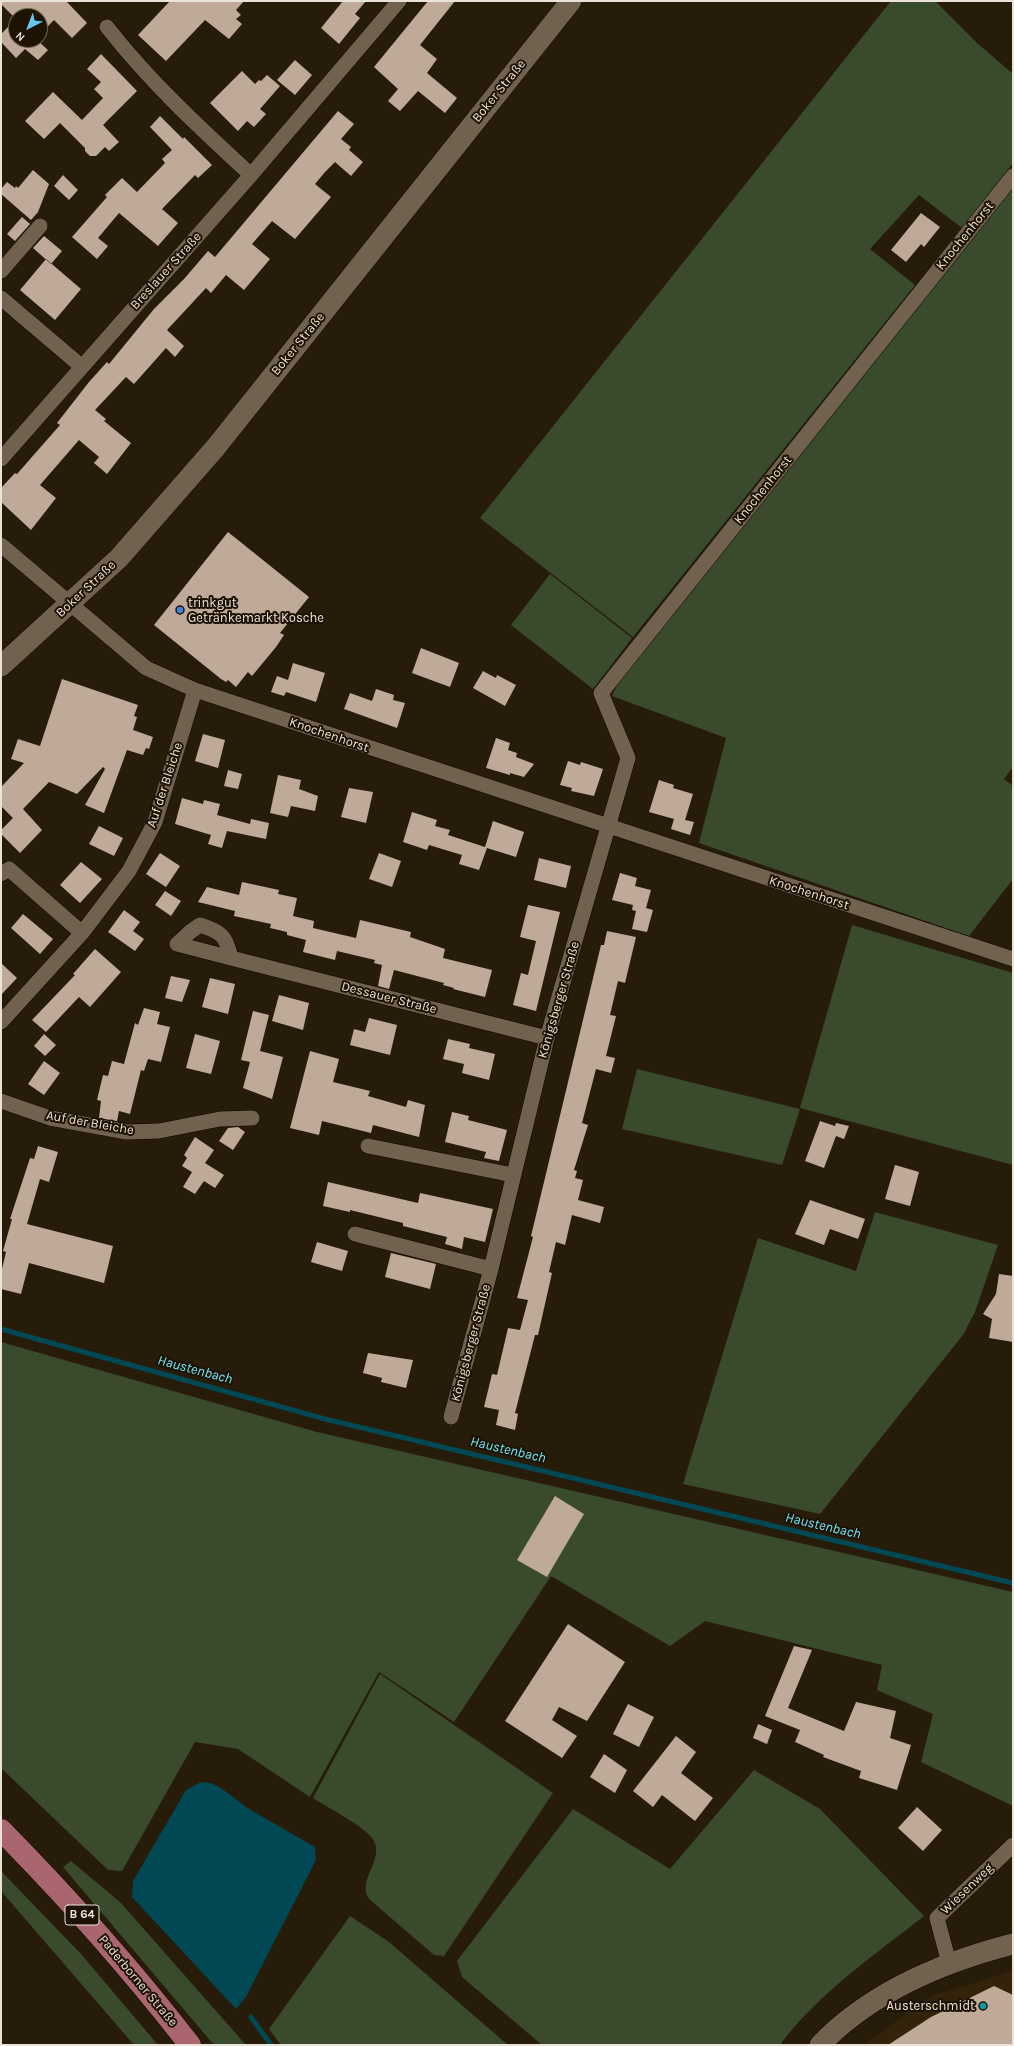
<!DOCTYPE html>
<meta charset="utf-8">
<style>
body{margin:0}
#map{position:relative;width:1014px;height:2046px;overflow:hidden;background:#271c0a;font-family:Karla,sans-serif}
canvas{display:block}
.frame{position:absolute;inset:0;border:2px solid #ebe2d8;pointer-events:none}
.north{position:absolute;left:8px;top:8px;width:40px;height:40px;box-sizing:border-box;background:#1e1203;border:1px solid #706558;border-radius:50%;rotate:222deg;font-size:11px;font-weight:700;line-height:16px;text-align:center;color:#ebe2d8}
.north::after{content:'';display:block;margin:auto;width:14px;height:18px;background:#68c4f0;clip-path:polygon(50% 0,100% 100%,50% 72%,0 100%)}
</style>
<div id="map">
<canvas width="1014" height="2046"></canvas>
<div class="frame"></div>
<div class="north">N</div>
</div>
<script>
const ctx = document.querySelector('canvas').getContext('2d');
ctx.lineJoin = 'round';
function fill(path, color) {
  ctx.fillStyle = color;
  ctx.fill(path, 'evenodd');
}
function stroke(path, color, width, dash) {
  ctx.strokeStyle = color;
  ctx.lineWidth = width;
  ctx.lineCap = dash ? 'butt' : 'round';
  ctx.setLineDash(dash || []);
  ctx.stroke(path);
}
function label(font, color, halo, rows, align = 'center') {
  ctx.font = font + ' Karla,sans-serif';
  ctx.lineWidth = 4;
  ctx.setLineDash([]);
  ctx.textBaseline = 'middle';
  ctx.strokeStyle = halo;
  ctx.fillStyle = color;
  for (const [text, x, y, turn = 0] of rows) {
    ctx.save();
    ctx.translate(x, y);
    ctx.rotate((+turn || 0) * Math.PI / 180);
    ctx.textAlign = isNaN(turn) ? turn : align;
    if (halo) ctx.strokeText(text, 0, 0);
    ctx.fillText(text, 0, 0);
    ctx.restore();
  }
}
const built = new Path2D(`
 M1013,1971V2045H864L929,1997Z`);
const green = new Path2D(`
 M891,1H935L977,43L1013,74V163L962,228L919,195L870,249L915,285L633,637L480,518Z
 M1013,188V767L1004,779L1013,786V879L969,936L699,843L726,738L612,696L619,681Z
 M550,574L632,638L593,689L511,625Z
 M852,925L1013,973V1165L800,1108Z
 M637,1069L800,1109L782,1165L622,1129Z
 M875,1212L998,1245L975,1312L963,1335L820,1514L683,1484L758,1238L856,1271Z
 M1,1342L317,1432L1013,1592V1806L921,1762L933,1714L877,1690L882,1665L705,1621L670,1646L551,1576L454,1722L379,1672L310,1797L238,1749L195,1742L122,1871L108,1870L1,1768Z
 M380,1674L553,1793L444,1956L434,1955L369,1899C356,1879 387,1858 372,1838C361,1824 328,1808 313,1798Z
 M754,1770L820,1809L924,1916C878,1952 814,1997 780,2045H542L462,1977L457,1961L573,1809L670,1869Z
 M71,1861L121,1903L246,2045H214L63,1867Z
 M1,1871L81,1954L158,2045H134L1,1891Z
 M350,1916L389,1942L508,2045H281L269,2029Z`);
const water = new Path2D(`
 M201,1782L211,1783L221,1788L249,1809L315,1847L316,1860L246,1997L236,2009L132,1897L133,1881L186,1790Z`);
const stream = new Path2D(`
 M1,1329L325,1419L1013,1583
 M251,2017L271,2045`);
const building = new Path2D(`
 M1,1H66L87,23L72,38L54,20L40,34V16H16V40H37L48,50L38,60L25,49L16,58L1,42V34L16,19L1,4Z
 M170,1H244L236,10L241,15L236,19L242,24L229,39L205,20L166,61L138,35Z
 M343,1H366L355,14L360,18L339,44L321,28Z
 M428,1H455L420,45L437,59L427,73L457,98L445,113L418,91L400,111L388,101L398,89L374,67Z
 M101,54L137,91L103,125L119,142L109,151L105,147L96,156H90L85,151V148L60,123L44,139L25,121L53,92L82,120L103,98L94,89L101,82L87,69Z
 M295,60L312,75L295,95L277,80Z
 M242,71L255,84L259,80L261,81L267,75L280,86L260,109L266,114L254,127L247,121L238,131L210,103Z
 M338,111L354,124L341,139L351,147L349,150L363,162L351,176L335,162L325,172L315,184L331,197L295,239L272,221L252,244L270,259L244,290L226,275L211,293L206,288L167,330L184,346L175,357L166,348L134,384L126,377L95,410L106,419L104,421L131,443L107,474L94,463L99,457L79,440L40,485L56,498L31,530L1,502V488L15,473L17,474L60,425L57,423L89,382L107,362L109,364L154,309L184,279L208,251L215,257Z
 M160,116L183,139L184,137L212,165L198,178L195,175L162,209L178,223L158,246L119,213L98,238L108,246L97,259L72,237L107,197L105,195L122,178L137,192L165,163L162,159L172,150L150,127Z
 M33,170L49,184L38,212L31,220L1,194V189L7,182L15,188L16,186L18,188Z
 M63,175L78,190L69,200L54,186Z
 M921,213L940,227L924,247L921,244L906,262L891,250Z
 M22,217L30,224L15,241L7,234Z
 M44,236L62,251L51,264L33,248Z
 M46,259L81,289L55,320L20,290Z
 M228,532L309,597L280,633L284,635L276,647L252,676L248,672L236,687L228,680L226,682L221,679L154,625Z
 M421,648L459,663L450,687L412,673Z
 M293,663L325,673L316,702L286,692L284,696L271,692L277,676L288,680Z
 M483,671L496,678L497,675L516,685L505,706L473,688Z
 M62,679L138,705L134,716L137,717L133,730L153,737L149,749L146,748L143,755L127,750L104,813L85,805L105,769L103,767L77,794L49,782L23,809L42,830L20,853L1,834V830L13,818L1,806V787L24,763L11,759L18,739L40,746Z
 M376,689L394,695L393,700L405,703L397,728L344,709L350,693L372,701Z
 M203,734L225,740L218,768L195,761Z
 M496,738L510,743L508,750L517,753L516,757L534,764L524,777L510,773V775L486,768Z
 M568,761L580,765L581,762L603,769L594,796L571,791L572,788L560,785Z
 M228,770L242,774L238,789L224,786Z
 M278,775L301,780L299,789L318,796L315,811L291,806L288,817L270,813Z
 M659,780L674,785L673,788L693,794L685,820L694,822L690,835L671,829L674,819L649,812Z
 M349,788L373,792L366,823L341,817Z
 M182,798L203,804L204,800L220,804L217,815L250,824L251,819L269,823L266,839L227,831L222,848L208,844L211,835L175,824Z
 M412,812L437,820L435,826L450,830L448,835L485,847L493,821L524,832L516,857L487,848L479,870L459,864L462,855L429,845L427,850L403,842Z
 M99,826L123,838L114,856L89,844Z
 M160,853L180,866L166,887L146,874Z
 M379,853L401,861L392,887L369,879Z
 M539,858L571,866L566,888L534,880Z
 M81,862L102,879L80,903L60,885Z
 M620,873L637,878L635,886L651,890L646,908L653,910L647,932L632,929L636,911L632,910L633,905L612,900Z
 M242,882L279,890L278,894L297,898L293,916L314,921L313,928L356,938L360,920L411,932L410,937L445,949L443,958L492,970L485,997L453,989L454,988L443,985L444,983L394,970L389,989L378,986L382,965L374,963L375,960L337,951L335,960L303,952L306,940L287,935V932L270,928L271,924L234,916L235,911L198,902L207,887L239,895Z
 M165,891L181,901L171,916L155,905Z
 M528,905L560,912L536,1011L513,1005L521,973L528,975L536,941L520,937Z
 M124,910L140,922L133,931L144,939L135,951L108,932Z
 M23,914L53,939L40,954L11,928Z
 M607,931L636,937L625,983L618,981L610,1015L616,1016L606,1056L615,1058L611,1073L596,1069L582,1123L588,1125L574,1170L577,1171L575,1178L583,1180L578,1200L604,1207L600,1223L572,1215L565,1245L556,1242L549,1272L552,1273L538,1335H535L515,1413L518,1414L515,1430L496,1425L499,1410L484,1407L492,1374L497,1375L508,1328L520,1330L528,1300L517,1298L533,1237L531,1236L601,945H604Z
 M95,949L121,972L90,1007L79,997L46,1032L32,1020L75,975L73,974Z
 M1,963L17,978L1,995Z
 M171,976L190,980L182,1002L165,998Z
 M210,978L235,984L228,1014L202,1007Z
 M279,995L309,1003L303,1030L272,1021Z
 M144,1008L160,1012L157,1024L170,1027L161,1062L148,1059L144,1071L141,1070L130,1114L119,1111L117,1121L99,1118L101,1101L97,1100L103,1075L108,1076L112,1061L124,1064L135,1023L138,1025Z
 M253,1011L269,1015L260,1051L283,1057L272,1099L243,1088L250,1062L241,1060Z
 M369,1018L397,1025L390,1055L350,1045L354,1029L365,1032Z
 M44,1034L56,1045L45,1056L34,1046Z
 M195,1034L220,1041L211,1074L186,1068Z
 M448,1039L470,1044L469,1048L495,1054L489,1080L462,1073L464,1064L443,1059Z
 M310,1051L339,1059L333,1082L370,1091L368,1096L406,1107L408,1100L425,1105L419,1137L373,1125L371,1133L322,1121L319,1135L290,1128Z
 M44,1061L60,1073L44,1095L28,1084Z
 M452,1112L469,1116L468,1120L507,1130L499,1161L484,1158L486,1152L445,1142Z
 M820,1121L835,1126L836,1123L849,1126L844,1139L836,1136L824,1168L805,1161Z
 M238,1127L245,1132L233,1150L219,1141L228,1128Z
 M195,1137L214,1150L205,1163L224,1175L215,1188L204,1181L195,1194L183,1187L192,1172L182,1166L187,1158L184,1155Z
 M38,1146L58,1152L49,1182L40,1179L27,1224L113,1246L104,1283L29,1263L21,1294L1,1289V1273L6,1252L3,1251L12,1219H10L30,1158L34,1159Z
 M895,1165L919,1172L910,1206L885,1199Z
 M328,1182L418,1203L420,1193L493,1209L485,1242L464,1237L462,1249L445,1244L447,1237L403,1226V1223L350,1210V1212L323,1206Z
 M810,1200L865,1219L858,1239L830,1229L824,1245L795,1234Z
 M317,1242L348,1251L342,1271L311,1262Z
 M391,1253L436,1264L430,1289L385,1277Z
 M999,1274L1013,1276V1342L989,1338L992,1319L983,1314L996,1294Z
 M368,1353L413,1360L406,1388L381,1382L382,1378L363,1373Z
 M555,1496L584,1514L547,1577L517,1560Z
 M568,1624L625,1662L587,1721L559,1707L552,1720L577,1736L562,1758L505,1721Z
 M794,1646L812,1650L788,1708L844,1731L856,1702L896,1711L890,1738L911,1745L897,1790L859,1778L861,1771L823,1757L824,1755L795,1742L800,1730L765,1716Z
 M628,1704L654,1717L639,1747L613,1734Z
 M758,1724L772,1730L767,1744L753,1738Z
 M676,1736L696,1752L681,1773L713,1798L695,1821L662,1795L653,1807L633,1791Z
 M604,1754L627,1770L615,1793L590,1777Z
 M917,1807L942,1830L923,1851L898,1828Z
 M994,1986L1013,1995V2045H888L931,2017Z`);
const minor = new Path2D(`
 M107,27C150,82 200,128 251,175
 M1,271L40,226
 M1,298L81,366
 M1,459L251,175L399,1
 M1,545L146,668L195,690L1013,959
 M1,874L9,869L82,933
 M231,958L177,944L190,932L200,925C222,932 226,936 231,958L547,1038
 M1,1022L82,933L129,871L155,822L195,690
 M1,1101L50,1118L127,1132L159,1131L220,1119L252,1118
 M368,1146L513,1175
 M355,1234L491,1269
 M451,1417L491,1269L547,1038L628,758L601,693L1013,176
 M949,1963L937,1918L1013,1845`);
const secondary = new Path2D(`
 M1,666L119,558L216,447L571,1
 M820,2045C871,1992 943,1962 1013,1944`);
const primary = new Path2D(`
 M1,1830C68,1898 131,1969 190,2045`);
const markers = [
 [180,610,4,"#3f7fe0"],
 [983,2006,4,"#0f9aa8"]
];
const shields = [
 [82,1915,34]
];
const shieldNames = [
 ["B 64",82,1915]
];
const streetNames = [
 ["Boker Straße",499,91,-51],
 ["Knochenhorst",965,236,-51],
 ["Breslauer Straße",166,271,-48],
 ["Boker Straße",298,344,-51],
 ["Knochenhorst",763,490,-51],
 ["Boker Straße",86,589,-43],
 ["Knochenhorst",329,735,19],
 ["Auf der Bleiche",165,785,-72],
 ["Knochenhorst",809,893,18],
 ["Dessauer Straße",389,998,14],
 ["Königsberger Straße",559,1000,-74],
 ["Auf der Bleiche",90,1123,10],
 ["Königsberger Straße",471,1343,-75],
 ["Wiesenweg",967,1889,-44],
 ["Paderborner Straße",138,1981,50]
];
const poiNames = [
 ["trinkgut",188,603],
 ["Getränkemarkt Kosche",188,618],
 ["Austerschmidt",975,2006,"right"]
];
const waterNames = [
 ["Haustenbach",195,1370,15],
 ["Haustenbach",508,1450,13],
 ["Haustenbach",823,1526,13]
];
fill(built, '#33230b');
fill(green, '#394a2d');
fill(water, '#004954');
stroke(stream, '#004954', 5);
fill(building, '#bfaa99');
stroke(minor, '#100600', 16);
stroke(secondary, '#100600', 22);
stroke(primary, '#100600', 23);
stroke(minor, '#71624f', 15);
stroke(secondary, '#71624f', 21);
stroke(primary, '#a9666e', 22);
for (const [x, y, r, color] of markers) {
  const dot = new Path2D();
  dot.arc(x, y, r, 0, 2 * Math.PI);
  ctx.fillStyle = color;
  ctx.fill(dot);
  stroke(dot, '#1e1203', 1.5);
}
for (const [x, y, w] of shields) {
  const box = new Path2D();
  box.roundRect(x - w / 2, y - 10, w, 20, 3);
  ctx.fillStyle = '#1e1203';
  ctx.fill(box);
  stroke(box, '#ebe2d8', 1);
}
label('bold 12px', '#ebe2d8', null, shieldNames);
label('13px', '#ebe2d8', '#1e1203', streetNames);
label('13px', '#ebe2d8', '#1e1203', poiNames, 'left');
label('italic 14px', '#6fe6fd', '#1e1203', waterNames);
</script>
